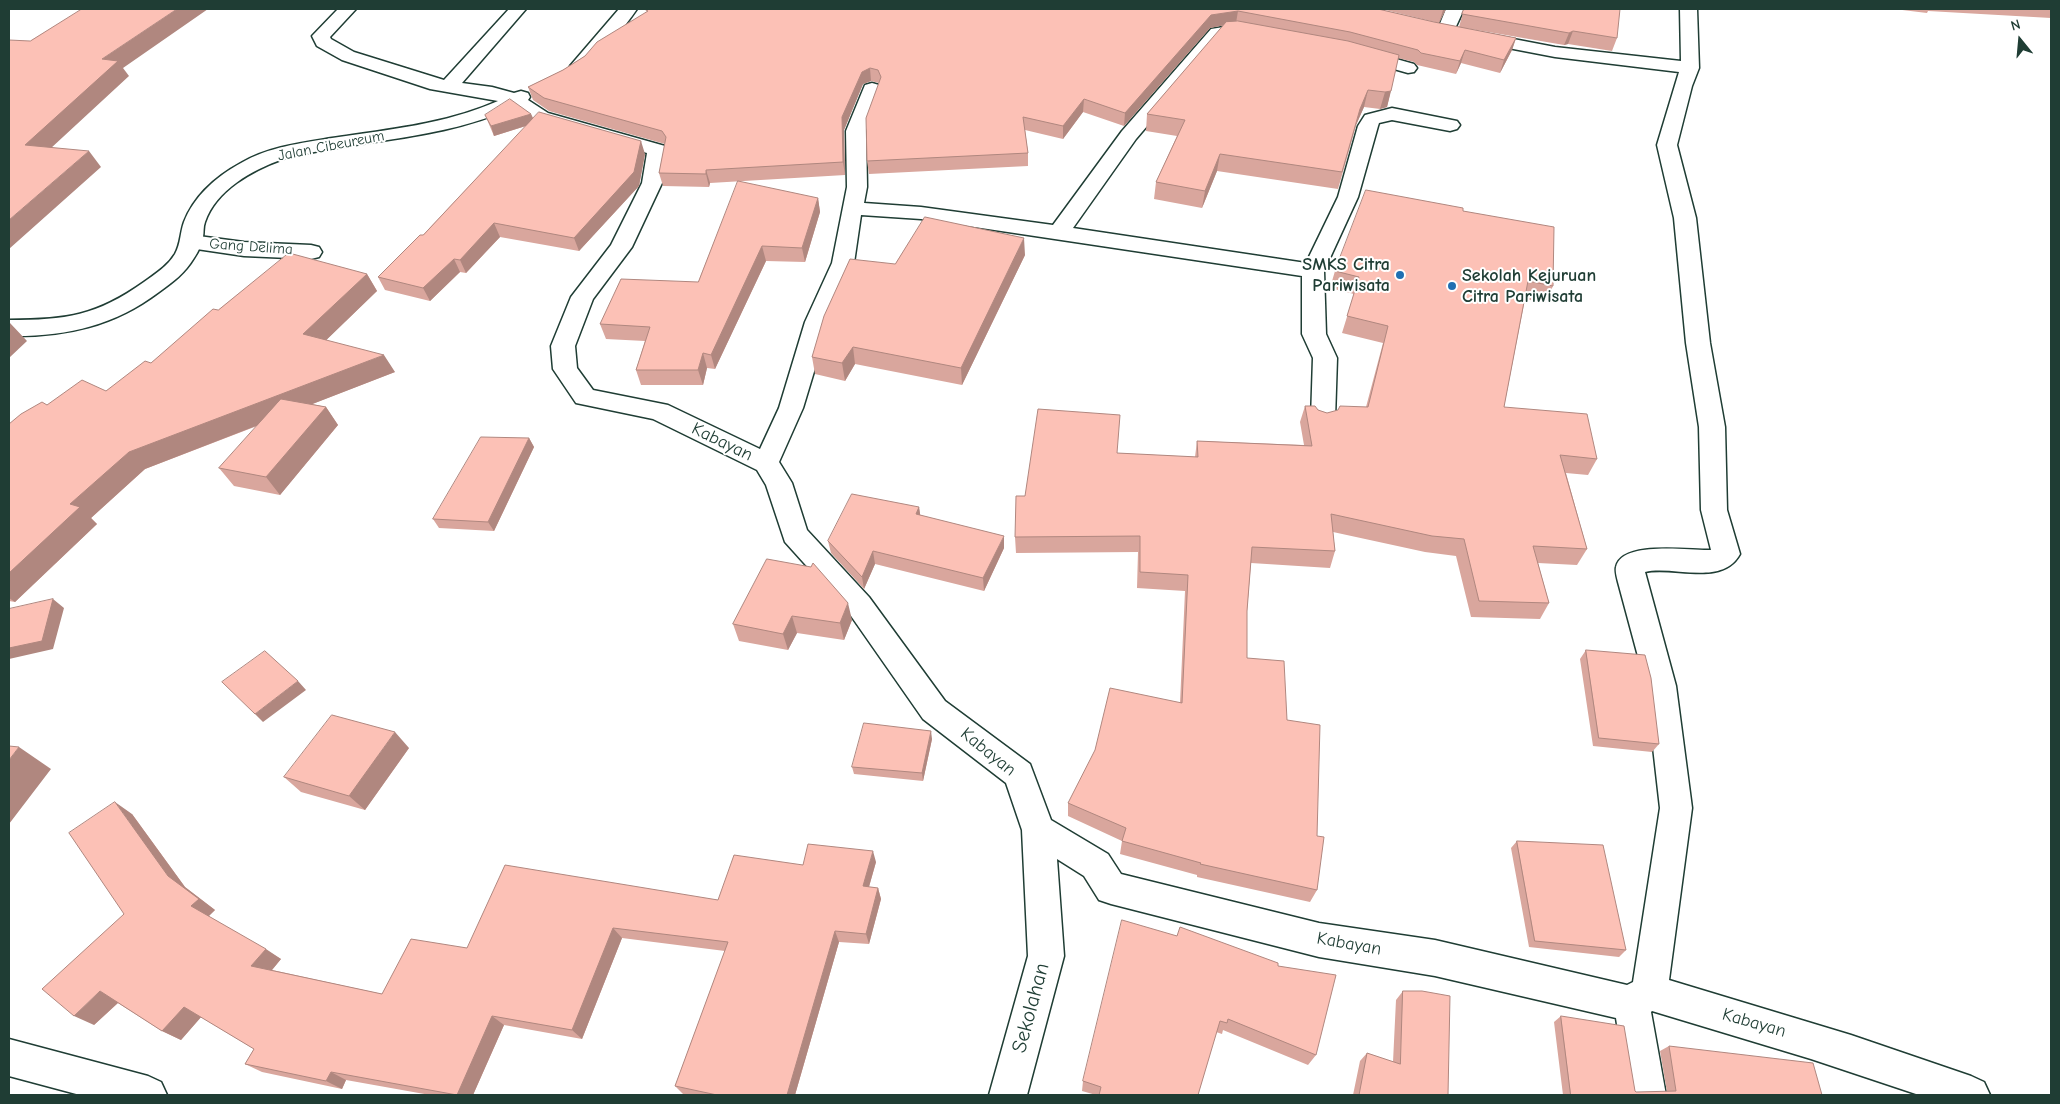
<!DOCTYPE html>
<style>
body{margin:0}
#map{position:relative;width:2060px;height:1104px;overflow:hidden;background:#fff;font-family:"Comic Neue",sans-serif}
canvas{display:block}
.frame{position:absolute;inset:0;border:10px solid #1f3d34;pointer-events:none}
.north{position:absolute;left:1995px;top:15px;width:50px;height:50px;-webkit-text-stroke:4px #fff;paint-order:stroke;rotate:343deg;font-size:14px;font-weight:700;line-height:20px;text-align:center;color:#1f3d34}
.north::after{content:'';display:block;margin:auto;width:18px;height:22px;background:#1f3d34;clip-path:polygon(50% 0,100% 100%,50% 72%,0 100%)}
</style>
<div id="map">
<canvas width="2060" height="1104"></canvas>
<div class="frame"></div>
<div class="north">N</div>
</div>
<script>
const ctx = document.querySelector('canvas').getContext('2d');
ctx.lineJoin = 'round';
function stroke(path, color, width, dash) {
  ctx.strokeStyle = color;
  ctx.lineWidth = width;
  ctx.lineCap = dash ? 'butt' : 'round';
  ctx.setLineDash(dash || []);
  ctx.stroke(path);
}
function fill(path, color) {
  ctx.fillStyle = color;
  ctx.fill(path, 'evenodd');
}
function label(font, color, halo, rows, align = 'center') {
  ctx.font = font + ' "Comic Neue",sans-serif';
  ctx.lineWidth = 4;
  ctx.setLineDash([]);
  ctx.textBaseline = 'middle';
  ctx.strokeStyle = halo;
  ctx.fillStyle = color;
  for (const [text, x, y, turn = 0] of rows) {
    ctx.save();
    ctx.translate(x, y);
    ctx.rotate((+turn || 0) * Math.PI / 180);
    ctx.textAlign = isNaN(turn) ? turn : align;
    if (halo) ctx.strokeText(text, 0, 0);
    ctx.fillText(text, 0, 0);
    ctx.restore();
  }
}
const lane = new Path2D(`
 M191,235L244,242L311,245L319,247L322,252L319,257L311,259L244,256L183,247L180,242L183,237Z`);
const street = new Path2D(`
 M338,9H356L330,37L331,39L354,52L444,80L509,9H526L462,83L492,87L514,93L521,91L528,93L530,97L528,100L548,113L665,146L668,150L662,183L632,247L593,299L575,346L577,368L593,390L668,405L760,449L779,408L805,322L832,263L847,187L846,131L865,85L872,83L879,85L881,89L866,131L867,187L864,203L921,207L1053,225L1122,131L1211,29L1236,25L1259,29L1262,33L1259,37L1253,38L1236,35L1223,37L1136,139L1073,228L1306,263L1338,197L1358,126L1365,115L1392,108L1457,121L1460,125L1457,129L1450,131L1392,120L1379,123L1378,126L1358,197L1324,271L1326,334L1337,358L1335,419L1332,425L1323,428L1314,425L1311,419L1313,358L1302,334V276L921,219L861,215L854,263L829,322L803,408L779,462L792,483L807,530L869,597L945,701L1030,764L1051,820L1108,854L1121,874L1319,923L1435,940L1627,985L1633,982L1660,808L1646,686L1618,582C1617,578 1615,571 1616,567C1622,540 1691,551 1711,550L1701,510L1699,427L1686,343L1674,218L1657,145L1679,72L1555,57L1477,42L1471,41L1468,37L1471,33L1477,32L1555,47L1681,61L1680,9H1697L1699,68L1692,86L1677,145L1696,218L1710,343L1725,427L1727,510L1740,554C1722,587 1673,565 1645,572L1676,686L1692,808L1669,980L1851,1035L1971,1076L1984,1082L1990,1095H1919L1811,1059L1652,1011L1651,1012L1666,1095H1628L1616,1018L1435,976L1319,957L1111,904L1099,900L1084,876L1057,859L1064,956L1027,1095H989L1028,956L1022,830L1006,783L923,719L849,613L785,542L766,485L757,470L653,419L576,403L553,369L551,346L571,297L611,245L642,183L647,153L534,121L514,107C440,141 359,139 283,159C252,170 216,190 205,222C203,227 204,232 203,237C202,244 198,252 194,258C185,273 173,282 159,292C114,326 65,337 9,336V320C66,320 96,316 144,282C155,274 168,266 175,254C181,243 180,233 184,222C194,196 217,176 241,163C268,147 301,143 332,138C387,130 446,124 498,101L430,89L342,60L317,46L312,36Z
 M619,9H637C628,22 596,65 584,70C580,72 577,71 573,70L570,66Z
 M1446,9H1464L1452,35L1446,36L1440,35L1437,31Z
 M1361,49L1414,64L1417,68L1414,72L1408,73L1355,58L1352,54L1355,50Z
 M9,1039L148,1076L161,1082L167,1095H80L9,1076Z`);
const wall = new Path2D(`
 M1378,9L1434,22L1516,38L1512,50L1500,73L1461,63L1456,74L1417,65L1414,62L1398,58L1387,107L1380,109L1364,107L1356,125L1338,189L1217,171L1202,208L1154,199L1156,182L1177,136L1146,131L1147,114L1224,25L1210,28L1124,126L1083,112L1063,139L1025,130L1028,153V166L869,174L867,161L879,83L871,81L863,84L844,130L845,175L710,183L709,187L663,186L659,173L665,144L549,111L533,100L528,87L563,70L585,56L647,12L646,10Z
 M1381,9H1446L1439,23Z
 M1464,9L1617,38L1612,51L1568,44L1564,45L1459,27Z
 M1894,9H2051V18L1928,11L1927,13Z
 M531,114L533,118L645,154L639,186L579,251L500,237L466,273L460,272L430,301L385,290L378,277L423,235L526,126L494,136L485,115Z
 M818,198L820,212L805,262L766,261L715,369L707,368L703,385H641L636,370L645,341L606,339L600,324L698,282Z
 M1463,211L1553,286L1545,303L1525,299L1504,407L1597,459L1588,475L1566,473L1587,549L1577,565L1538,563L1549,603L1540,619L1471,617L1456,556L1425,552L1333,532L1335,551L1330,568L1251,563L1247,611V658L1287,720L1317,836V890L1310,902L1197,877V875L1120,854L1122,841L1068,816V803L1180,703L1185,591L1137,588L1138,552L1016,553L1015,537L1025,496L1117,453L1195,457L1197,441L1304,445L1300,422L1305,406L1327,413L1366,407L1383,343L1342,333L1354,294L1330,288L1335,271Z
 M1025,255L962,385L855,364L845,381L815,374L812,357L895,264Z
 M367,274L377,291L326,340L395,372L312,404L326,407L338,425L280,495L234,486L219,468L257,426L145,469L91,518L97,524L15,602L9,601V424L47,405L106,391L151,363L218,310Z
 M529,438L534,447L494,531L439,528L433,519Z
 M919,507L920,515L1004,548L984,591L875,564L864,589L831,553L828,541Z
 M767,559L852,620L844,640L797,633L788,650L739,641L733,624Z
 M1586,650L1659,744L1652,752L1593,746L1580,659Z
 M932,739L923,781L854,774L852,767Z
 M409,748L365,810L301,792L284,777Z
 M132,814L185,887L215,910L208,916L281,959L272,970L382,994L467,948L718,900L803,865L876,862L869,887L878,888L881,899L869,944L839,942L795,1095H690L683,1094L675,1086L725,951L622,938L582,1039L504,1025L473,1095H430L346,1080L342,1089L262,1072L245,1064L254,1049L201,1017L181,1040L162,1031L118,1003L94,1025L124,914Z
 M1517,841L1626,950L1619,957L1529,947L1511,848Z
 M1278,966L1316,1055L1308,1065L1223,1030L1222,1034L1216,1032L1198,1095H1096L1082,1091L1083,1081Z
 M1403,991L1448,1095H1353L1360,1061L1367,1053L1393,1062L1396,1000Z
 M1561,1016L1636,1092H1667L1660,1051L1669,1046L1822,1095H1563L1554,1022Z`);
const shadedWall = new Path2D(`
 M177,9H208L123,68L129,76L37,161L25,145L102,59Z
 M1443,9H1446L1439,23L1443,10Z
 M1238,11L1236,23L1210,28L1124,126L1125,113L1211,15Z
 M1573,31L1568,44L1564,45L1569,33Z
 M1516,38L1512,50L1500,73L1504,60Z
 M1465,50L1461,63L1456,74L1460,61Z
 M870,68L871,81L863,84L844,130L845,175L843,162L842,117L862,72Z
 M1368,90L1364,107L1356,125L1338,189L1360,109Z
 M1391,91L1387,107L1380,109L1385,92Z
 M1084,99L1083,112L1063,139V126Z
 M531,114L535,123L494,136L491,126Z
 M641,141L645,154L639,186L579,251L574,238Z
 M89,151L101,167L9,249V220Z
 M1220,154L1217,171L1202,208L1205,191Z
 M706,170L710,183L709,187L706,174Z
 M818,198L820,212L805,262L802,248Z
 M494,223L500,237L466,273L460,260Z
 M1024,238L1025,255L962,385L961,368Z
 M762,246L766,261L715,369L711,355Z
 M454,259L460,272L430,301L423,288Z
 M367,274L377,291L315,351L303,334Z
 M10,323L27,341L9,358V324Z
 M853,347L855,364L845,381L842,363Z
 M703,353L707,368L703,385L698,370Z
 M384,355L395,372L145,469L91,518L97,524L15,602L9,598V573L70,504L129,452Z
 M326,407L338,425L280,495L266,477Z
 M529,438L534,447L494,531L488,522Z
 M919,507L921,520L916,514Z
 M1004,536V548L984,591L983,578Z
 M873,551L875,564L864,589L862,577Z
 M53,599L64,608L53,649L9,659V648Z
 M848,603L852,620L844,640L840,623Z
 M792,616L797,633L788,650L783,634Z
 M298,681L306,690L263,722L255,714Z
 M931,731L932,739L923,781L922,773Z
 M395,732L409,748L365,810L349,796Z
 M19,747L51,769L9,824V760Z
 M115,802L132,814L185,887L215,910L208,917L191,906L168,876Z
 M873,851L876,862L866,897L863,886Z
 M878,888L881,899L869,944L866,934Z
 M613,928L622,938L582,1039L572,1030Z
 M835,931L839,942L795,1095H787Z
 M266,949L281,959L267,976L251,966Z
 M100,991L120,1001L94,1025L74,1016Z
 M184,1007L202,1016L181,1040L162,1031Z
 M492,1016L504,1025L473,1095H457Z
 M331,1072L346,1080L342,1089L326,1081Z`);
const building = new Path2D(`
 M82,9H177L102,59L118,61L25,145L89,151L9,220V40L30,41Z
 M648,9H1378L1434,22L1516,38L1504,60L1465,50L1460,61L1421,53L1418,50L1350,32L1238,11L1211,15L1125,113L1084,99L1063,126L1023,117L1028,153L867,161L866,118L881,77L878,70L870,68L862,72L842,117L843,162L706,170V174L659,173L666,137L662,131L544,98L528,87L563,70L585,56L597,42L648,11L646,10Z
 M1464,9H1620L1617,38L1573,31L1569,33L1462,14Z
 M1238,21L1348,41L1399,55L1391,91L1385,92L1368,90L1360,109L1342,172L1220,154L1205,191L1156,182L1185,120L1147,114L1226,22Z
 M510,99L531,114L491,126L485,115Z
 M539,112L641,141L634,172L574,238L494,223L460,260L454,259L423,288L378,277L420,235H423Z
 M738,181L818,198L802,248L762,246L711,355L703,353L698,370H636L650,327L600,324L621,279L698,282Z
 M1366,190L1463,208V211L1554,227L1553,286L1528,281L1504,407L1587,414L1597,459L1560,455L1587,549L1533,546L1549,603L1479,601L1464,539L1432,536L1331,514L1335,551L1252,547L1247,611V658L1284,661L1287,720L1320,725L1317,836L1324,837L1317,890L1200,864L1201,863L1122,841L1126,828L1068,803L1095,750L1110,688L1182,703L1188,575L1140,572V536L1015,537L1016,496H1025L1038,409L1120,415L1117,453L1198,457L1197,441L1312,446L1305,406H1315L1318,410L1327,413L1338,410L1340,406L1368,407L1388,326L1347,316L1359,277L1335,271Z
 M925,217L1024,238L961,368L853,347L842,363L812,357L824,316L850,259L895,264Z
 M289,253L367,274L303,334L384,355L129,452L70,504L80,507L9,573V424L21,414L42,402L47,405L82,380L106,391L145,361L151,363L213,309L218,310Z
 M281,399L326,407L266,477L219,468Z
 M481,437L529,438L488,522L433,519Z
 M852,494L919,507L916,514L1004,536L983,578L873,551L862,577L828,541Z
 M767,559L811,567L813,563L848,603L840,623L792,616L783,634L733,624Z
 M53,599L42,641L9,648V609Z
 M1586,650L1645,655L1651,678L1659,744L1599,738Z
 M265,651L298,681L255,714L222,682Z
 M332,715L395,732L349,796L284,777Z
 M864,723L931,731L922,773L852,767Z
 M9,746L19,747L9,760Z
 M115,802L168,876L199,899L191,906L266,949L251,966L382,994L411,939L467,948L505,865L718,900L734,855L803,865L808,844L873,851L863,886L878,888L866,934L835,931L787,1095H717L675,1086L728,942L613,928L572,1030L492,1016L457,1095L331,1072L326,1081L245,1064L254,1049L184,1007L162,1031L100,991L74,1016L42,989L124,914L69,833Z
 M1517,841L1603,845L1626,950L1535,941Z
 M1122,920L1177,936L1180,927L1278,963V966L1336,975L1316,1055L1228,1019L1227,1023L1220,1021L1198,1095H1099L1101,1087L1083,1081Z
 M1403,991H1422L1450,996L1448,1095H1359L1367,1053L1400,1064Z
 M1561,1016L1624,1026L1635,1091L1636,1092L1676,1091L1669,1046L1813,1063L1822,1095H1571Z`);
const markers = [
 [1400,275,5,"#1f6fb2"],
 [1452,286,5,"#1f6fb2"]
];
const farStreetnames = [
 ["Jalan Cibeureum",331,146,-11],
 ["Gang Delima",251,247,4]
];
const poiNames = [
 ["SMKS Citra",1390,265],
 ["Pariwisata",1390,286],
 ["Sekolah Kejuruan",1462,276,"left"],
 ["Citra Pariwisata",1462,297,"left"]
];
const streetNames = [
 ["Kabayan",722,442,26],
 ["Kabayan",988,752,39],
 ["Kabayan",1349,944,10],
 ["Kabayan",1754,1023,16]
];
const nearStreetnames = [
 ["Sekolahan",1031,1008,-75]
];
stroke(lane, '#1f3d34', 3);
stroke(street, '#1f3d34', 3);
fill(lane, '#fff');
fill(street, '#fff');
fill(wall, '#d9a69d');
fill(shadedWall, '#b0877f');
fill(building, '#fcc1b6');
stroke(building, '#b0877f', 1);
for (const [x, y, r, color] of markers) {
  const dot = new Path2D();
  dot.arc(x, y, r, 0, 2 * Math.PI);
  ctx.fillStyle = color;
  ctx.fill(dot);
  stroke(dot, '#fff', 2);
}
label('15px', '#1f3d34', '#fff', farStreetnames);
label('bold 18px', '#1f3d34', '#fff', poiNames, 'right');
label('18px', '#1f3d34', '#fff', streetNames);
label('21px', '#1f3d34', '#fff', nearStreetnames);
</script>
